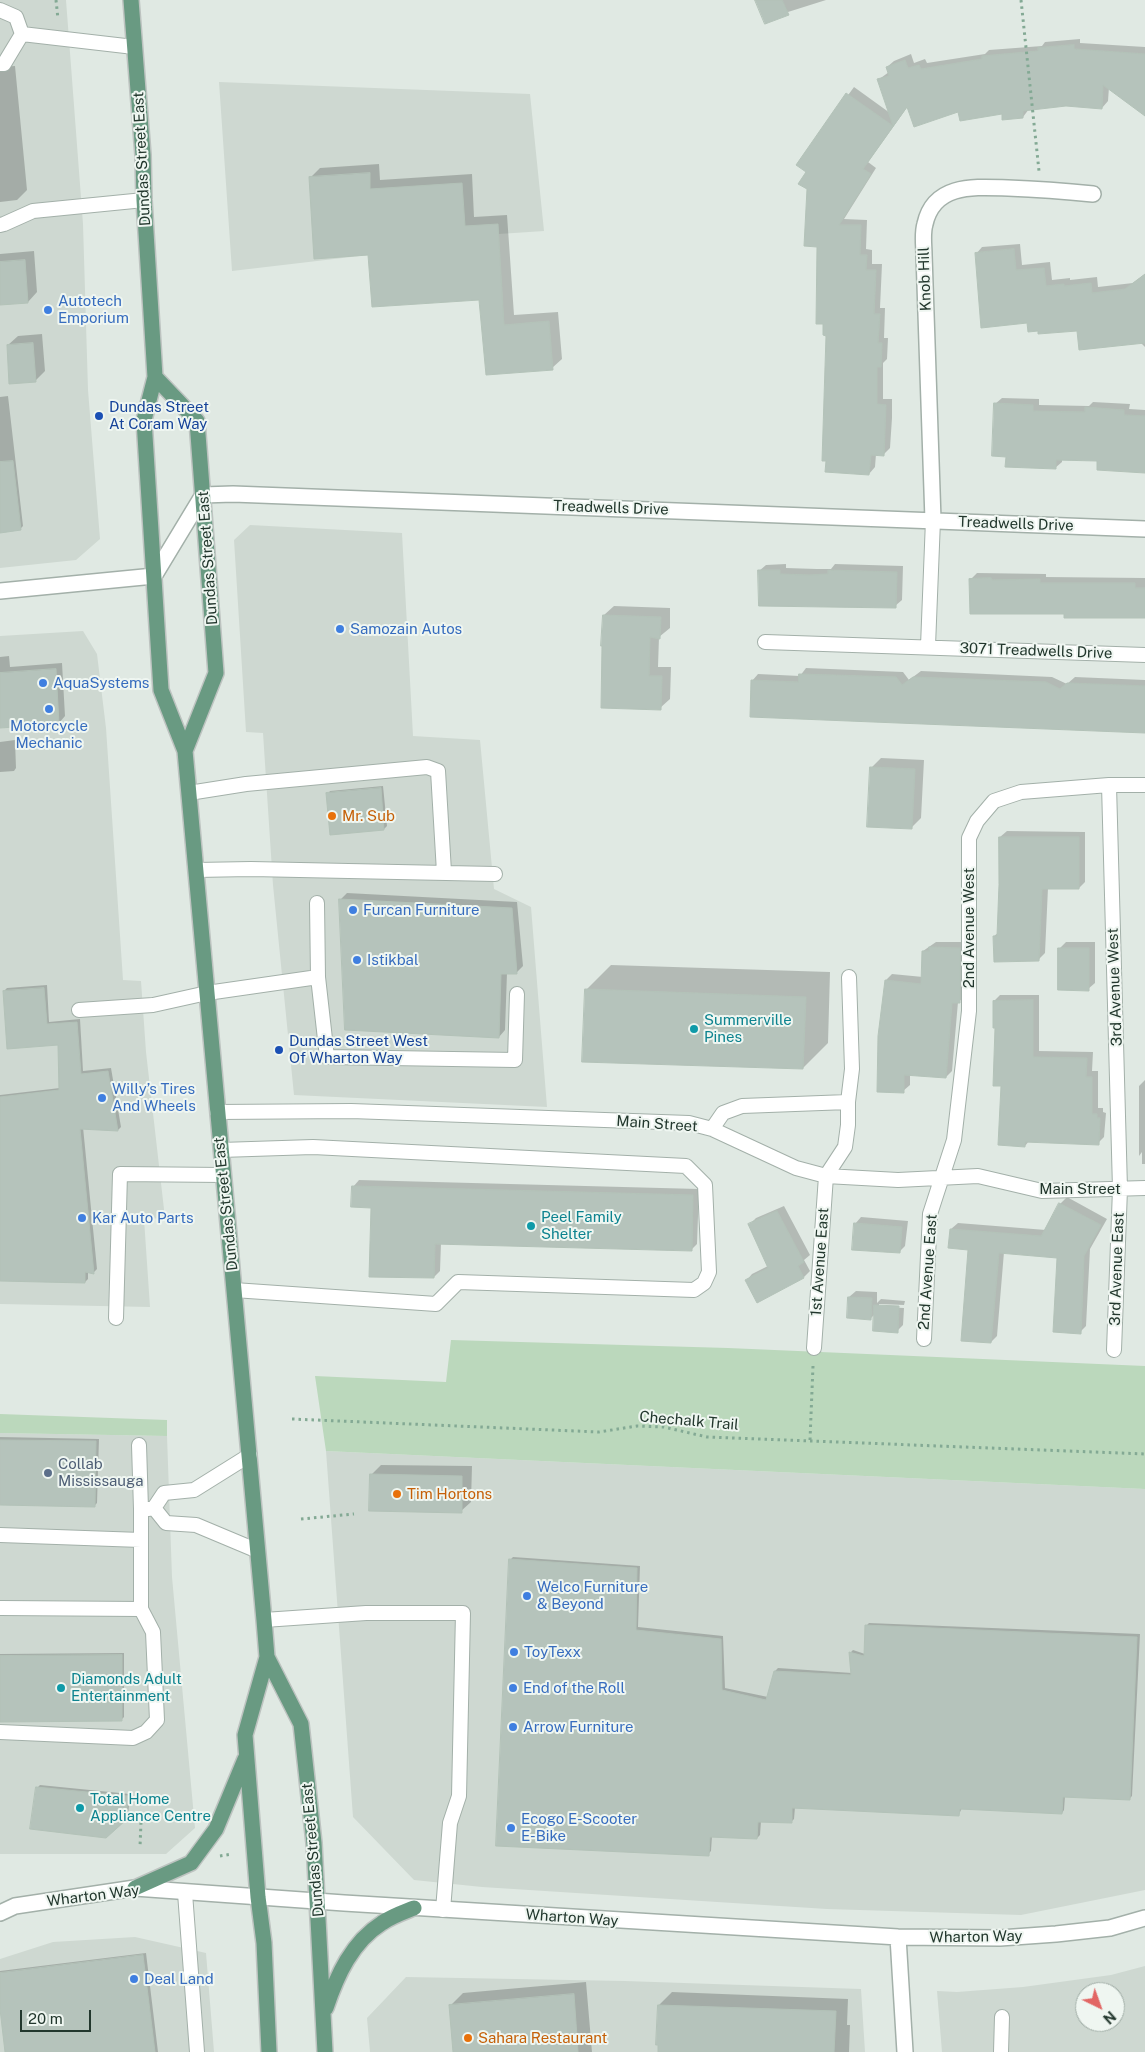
<!DOCTYPE html>
<meta charset="utf-8">
<style>
body{margin:0}
#map{position:relative;width:1145px;height:2052px;overflow:hidden;background:#e0e9e3;font-family:"Public Sans",sans-serif}
canvas{display:block}
.north{position:absolute;left:1075px;top:1982px;width:50px;height:50px;box-sizing:border-box;background:#eff6f1;border:1px solid #9daaa3;border-radius:50%;rotate:138deg;font-size:14px;font-weight:700;line-height:20px;text-align:center;color:#22372d}
.north::after{content:'';display:block;margin:auto;width:18px;height:22px;background:#e26664;clip-path:polygon(50% 0,100% 100%,50% 72%,0 100%)}
.scale{position:absolute;left:20px;top:2010px;width:71px;height:22px;box-sizing:border-box;border:2px solid #22372d;border-top:0;padding-left:6px;font-size:15px;line-height:18px;white-space:nowrap;color:#22372d;-webkit-text-stroke:4px #eff6f1;paint-order:stroke}
</style>
<div id="map">
<canvas width="1145" height="2052"></canvas>
<div class="north">N</div>
<div class="scale">20 m</div>
</div>
<script>
const ctx = document.querySelector('canvas').getContext('2d');
ctx.lineJoin = 'round';
function fill(path, color) {
  ctx.fillStyle = color;
  ctx.fill(path, 'evenodd');
}
function stroke(path, color, width, dash) {
  ctx.strokeStyle = color;
  ctx.lineWidth = width;
  ctx.lineCap = dash ? 'butt' : 'round';
  ctx.setLineDash(dash || []);
  ctx.stroke(path);
}
function label(font, color, halo, rows, align = 'center') {
  ctx.font = font + ' "Public Sans",sans-serif';
  ctx.lineWidth = 4;
  ctx.setLineDash([]);
  ctx.textBaseline = 'middle';
  ctx.strokeStyle = halo;
  ctx.fillStyle = color;
  for (const [text, x, y, turn = 0] of rows) {
    ctx.save();
    ctx.translate(x, y);
    ctx.rotate((+turn || 0) * Math.PI / 180);
    ctx.textAlign = isNaN(turn) ? turn : align;
    if (halo) ctx.strokeText(text, 0, 0);
    ctx.fillText(text, 0, 0);
    ctx.restore();
  }
}
const built = new Path2D(`
 M0,0H66L83,224L88,390L100,539L76,560L0,568Z
 M219,82L530,94L544,231L350,244L368,255L232,271Z
 M250,525L402,533L413,736L480,740L494,889L531,907L547,1107L294,1095L273,885L263,733L246,732L234,540Z
 M83,631L97,654L106,728L123,980L141,981L146,1052L165,1218L144,1219L150,1307L0,1304V636Z
 M0,1433L167,1436L172,1577L195,1828L166,1854H0Z
 M326,1451L1145,1489V1890L1021,1915L827,1909L482,1887L414,1880L353,1817Z
 M135,1937L206,1953L214,2052H0V1959L53,1942Z
 M1145,1966V2052H942L937,1991L957,1992L1023,1987L1111,1975ZM1085,1992H1115V2022H1085Z
 M406,1977L625,1981L861,1989L865,2052H370L367,2018Z`);
const green = new Path2D(`
 M451,1340L728,1348L1145,1366V1489L326,1451L315,1376L446,1382Z
 M0,1414L167,1420V1436L0,1433Z`);
const shadow = new Path2D(`
 M757,0H826L788,12Z
 M1080,39V43L1145,47V114L1109,87L1108,101L1102,108L1066,105L1029,109L1023,117L1003,113L908,106L868,162L876,168L844,219L867,220L866,249L872,250V264H882L880,308H885L884,338H888L887,359L883,363V399H892V418L890,448L883,455L876,454L875,467L869,474L827,334L818,246L808,171L797,165L854,87L890,113L878,80L889,72L887,67L894,61L911,54L914,63L925,59L927,63L985,54L989,50L1042,46L1045,42Z
 M15,66L27,190L17,200L0,202V67Z
 M379,164L380,180L472,174L474,217L507,215L514,315L558,312L562,359L552,368L487,374L481,298L370,254L310,178L320,168Z
 M1020,244L1022,265L1050,262L1052,280L1070,278V280L1097,277L1098,287L1133,283L1145,274V347L1141,343L1078,329L1039,330L1028,322L976,254L982,247Z
 M34,251L37,292L28,302L0,304V254Z
 M42,334L45,371L35,381L8,345L18,336Z
 M8,396L23,526L20,529L0,531V397Z
 M1002,398L1039,399V405L1089,406L1093,402L1130,404L1129,409L1145,410V472L1099,459H1062V462L1055,468L1007,456L995,404Z
 M786,564V568L817,569H831L835,564L903,566L902,600L895,606L759,571L766,565Z
 M977,573L1046,574V577L1145,578V618L1065,613L971,579Z
 M614,606L670,608V628L659,637L658,667H671L670,699L660,708L604,615Z
 M9,656L10,667L62,663L65,716L59,723L0,720V657Z
 M806,668L903,672L909,680L921,671L1052,677L1067,684L1075,677L1145,680V731L752,681L758,674L800,676Z
 M15,740L16,768L14,771L0,772V742Z
 M881,758L924,760L921,818L911,828L871,768Z
 M383,786L387,826L384,829L328,794L330,791Z
 M1007,831L1085,832V882L1079,888H1048L1045,953L1039,959L994,936L998,933L1000,837Z
 M347,893L517,902L523,966L516,973H507L505,1030L499,1037L340,900Z
 M936,942H966V996L958,1002L952,1071L946,1077L910,1074V1085L903,1091L886,980L892,974L923,977V951Z
 M1066,942H1095V983L1088,989L1060,948Z
 M611,965L830,972L828,1043L803,1068L586,990Z
 M47,985L49,1022L80,1019L83,1071L111,1068L121,1127L118,1130L83,1127L97,1269L94,1272H88V1279L85,1282L0,1280V1095L60,1088L59,1044L4,991L7,988Z
 M1000,995H1039V1051L1093,1052L1092,1071H1098V1108H1103V1112L1106,1113L1104,1137L1098,1143L1029,1141L1025,1146L1002,1085L994,1001Z
 M1145,1080V1164H1142V1152L1139,1156V1086Z
 M359,1180L699,1189L697,1244L691,1250L441,1243L440,1271L434,1277L353,1187Z
 M1067,1197L1107,1219L1090,1249L1086,1326L1080,1332L1058,1257L1004,1252L997,1336L991,1342L969,1249L951,1229L958,1223L1046,1230L1060,1204Z
 M784,1206L810,1255L804,1260L810,1271L804,1277L746,1281L752,1274L768,1266L750,1224L756,1218Z
 M861,1217L908,1221L905,1246L899,1252L855,1224Z
 M856,1291L877,1292V1303L881,1299L905,1301L904,1305L879,1304V1307L904,1308L903,1325L897,1331L874,1315L870,1319L849,1297Z
 M0,1437L99,1439L97,1503L94,1506L0,1504Z
 M381,1465L472,1466L471,1502L461,1511L371,1475Z
 M513,1557L640,1566L638,1627L723,1636L725,1688L768,1697L775,1671L778,1668L852,1673L850,1653L853,1650L865,1654L866,1626L869,1623L1140,1634L1132,1796L1129,1799L1065,1796L1064,1810L1062,1813L962,1808L959,1814L795,1807L794,1819L791,1822L761,1821L760,1835L757,1838L712,1836L711,1851L708,1854L510,1560Z
 M124,1653V1717L122,1719L0,1720V1654Z
 M40,1785L130,1794L128,1816L105,1837L37,1788Z
 M146,1953L158,2052H6L0,1998V1971Z
 M586,1982L592,2052H454L450,2006L463,1993Z
 M672,1992L848,1999L847,2025H850L849,2052H659V2005Z`);
const building = new Path2D(`
 M755,0H782L789,15L765,24Z
 M1074,45V49L1145,54V116L1103,85L1102,109L1066,106L1023,111V118L1002,120V114L960,121L958,112L914,127L907,107L863,169L871,174L839,225H861L860,255H867L866,270H876L874,314H880L878,343H882L881,367H877V404L886,405L884,456L871,455L869,475L825,472L826,461H822L826,336L823,335V324H816L817,247L804,246L807,189L798,184L806,172L796,165L846,93L893,126L877,79L889,76L886,67L905,60L908,68L919,65L921,69L982,59V56L1038,51V48Z
 M370,173V189L462,183L465,226L498,224L504,325L549,321L553,370L486,375L479,300L372,307L368,255L314,259L309,177Z
 M1014,249L1016,270L1044,268L1046,286L1064,284V286L1091,283L1092,293L1125,289L1145,274V343L1079,350L1077,331L1038,334V331L1028,332L1027,323L981,328L975,253Z
 M25,260L28,303L0,305V262Z
 M33,343L36,382L9,384L7,345Z
 M994,403L1033,405V411L1085,412V407L1124,410V415L1145,416V473L1097,470V461L1056,460V469L1005,467L1006,457L992,456Z
 M13,461L21,530L0,533V462Z
 M758,570H780V574L810,575L828,574V570L897,572L896,608L759,606Z
 M991,578L992,580L1040,579V583H1135V588H1145V618H1064V614H970L969,579Z
 M603,615L661,617L660,639L650,637L649,676H662L661,710L601,708L602,646H601Z
 M56,669L59,724L0,728V673Z
 M799,674L896,677L902,685L913,677L1046,682L1060,689L1067,683L1145,686V733L750,717L751,680L798,682Z
 M870,767L915,769L912,829L867,827Z
 M381,788L384,830L330,835L326,793Z
 M999,837H1079V889H1042L1039,961L994,962L993,936H997L999,885Z
 M339,899L512,908L517,974H501L499,1038L345,1030Z
 M929,947L960,948V1003H952L946,1078L904,1075V1093L877,1092L878,1036L885,980L921,984L922,951H929Z
 M1058,948H1089V991L1058,990Z
 M44,988L47,1024L77,1022L81,1074L108,1071L118,1131L80,1129L94,1274L85,1272V1283L0,1281V1097L59,1090L58,1045L7,1049L3,991Z
 M585,989L806,997L803,1069L582,1062Z
 M1033,1000V1057L1087,1058L1086,1077H1092V1114H1097V1118H1100L1099,1145L1025,1142V1147L998,1145L1001,1086H993L995,1028H993V1001Z
 M352,1186L693,1195L692,1251L435,1244L434,1278L369,1277L371,1208L351,1207Z
 M1059,1203L1101,1225L1084,1256L1081,1334L1053,1332L1057,1258L999,1253L991,1343L961,1341L968,1250L948,1248L950,1229L1041,1236Z
 M777,1211L804,1262L798,1266L804,1278L757,1303L745,1280L768,1268L748,1224Z
 M854,1223L902,1227L900,1253L852,1250Z
 M848,1297L872,1298L871,1320L847,1318Z
 M874,1305L899,1306L898,1333L873,1331Z
 M0,1440L96,1441L95,1507L0,1505Z
 M370,1474L462,1476V1513L369,1511Z
 M509,1559L637,1568L636,1630L721,1639L722,1690L766,1700L774,1671L851,1675L849,1652L864,1656L865,1625L1137,1637L1130,1800L1063,1797L1062,1814L960,1809L959,1816L792,1808V1823L758,1822L757,1839L710,1837L709,1856L496,1846Z
 M122,1655V1721L0,1722V1656Z
 M36,1787L128,1796L126,1820L106,1838L30,1829Z
 M143,1955L155,2052H5L0,2009V1973Z
 M574,1994L578,2052H453L449,2005Z
 M658,2005L836,2011L834,2052H658V2045H656Z`);
const path = new Path2D(`
 M56,0L58,19
 M1021,0L1039,171
 M292,1419L599,1432L637,1426L664,1427L707,1437L1145,1454
 M810,1440L813,1366
 M301,1519L354,1514
 M131,1814L141,1822L140,1847
 M220,1856L232,1854`);
const lane = new Path2D(`
 M0,10L16,17L22,34L4,64H0
 M22,34L134,47
 M0,225L4,224L33,211L144,200
 M765,642L1145,655
 M928,646L933,520
 M1109,785L1120,1189L1114,1350
 M189,793L246,784L427,767L438,771L444,872
 M196,870L251,869L495,874
 M317,903L318,977
 M79,1010L153,1005L207,993L318,977L327,1057L515,1060L517,994
 M217,1112L351,1111L689,1123L712,1129L796,1168L826,1176L898,1180L978,1176L1042,1191L1145,1188
 M712,1129L723,1113L742,1106L848,1102
 M221,1150L313,1147L686,1166L705,1185L709,1272L704,1283L694,1290L458,1282L436,1304L234,1290
 M116,1318L120,1174L223,1175
 M924,1339L930,1214L954,1140L969,1011V838L977,821L994,801L1021,792L1109,785H1145
 M814,1348L826,1176L845,1147L848,1125V1102L852,1069L849,977
 M139,1445L141,1509H149
 M154,1508L166,1523L196,1525L258,1551
 M154,1508L164,1493L194,1490L250,1455
 M0,1535L141,1540
 M0,1608L141,1609
 M264,1620L366,1613H463L459,1796L450,1823L443,1910
 M0,1732L133,1738L146,1732L157,1720L153,1632L141,1609V1509
 M185,1893L197,2052
 M1001,2052L1002,2017`);
const street = new Path2D(`
 M933,520L924,255C924,245 922,234 925,224C934,183 975,187 1008,188C1036,189 1064,191 1093,194
 M0,591L154,576L203,495L233,494L1145,529
 M0,1913L15,1906L135,1888L344,1903L898,1937L1000,1938L1056,1934L1110,1928L1145,1918
 M898,1937L905,2052`);
const primary = new Path2D(`
 M131,0L143,155L144,200L155,377L144,420L161,690L185,751L264,1620L267,1657L245,1735L258,1897L264,1943L269,2052
 M155,377L197,421L216,673L185,751
 M267,1657L301,1724L314,1843L325,2052
 M135,1888L191,1863L216,1829L245,1759
 M326,2008C337,1975 352,1942 382,1923C392,1916 404,1912 414,1908`);
const markers = [
 [48,310,5,"#3f7fe0"],
 [99,416,5,"#1a4fb4"],
 [340,629,5,"#3f7fe0"],
 [43,683,5,"#3f7fe0"],
 [49,709,5,"#3f7fe0"],
 [332,816,5,"#e8710a"],
 [353,910,5,"#3f7fe0"],
 [357,960,5,"#3f7fe0"],
 [694,1029,5,"#0f9aa8"],
 [279,1050,5,"#1a4fb4"],
 [102,1098,5,"#3f7fe0"],
 [82,1218,5,"#3f7fe0"],
 [531,1226,5,"#0f9aa8"],
 [48,1473,5,"#5c6f8a"],
 [397,1494,5,"#e8710a"],
 [527,1596,5,"#3f7fe0"],
 [514,1652,5,"#3f7fe0"],
 [61,1688,5,"#0f9aa8"],
 [513,1688,5,"#3f7fe0"],
 [513,1727,5,"#3f7fe0"],
 [80,1808,5,"#0f9aa8"],
 [511,1828,5,"#3f7fe0"],
 [134,1979,5,"#3f7fe0"],
 [468,2038,5,"#e8710a"]
];
const streetNames = [
 ["Dundas Street East",142,159,-93],
 ["Knob Hill",925,279,-92],
 ["Treadwells Drive",611,508,2],
 ["Treadwells Drive",1016,524,2],
 ["Dundas Street East",208,558,-94],
 ["3071 Treadwells Drive",1036,651,2],
 ["2nd Avenue West",969,928,-90],
 ["3rd Avenue West",1115,987,-92],
 ["Main Street",657,1124,4],
 ["Main Street",1080,1189],
 ["Dundas Street East",226,1204,-96],
 ["1st Avenue East",820,1262,-86],
 ["3rd Avenue East",1117,1269,-88],
 ["2nd Avenue East",928,1272,-86],
 ["Chechalk Trail",689,1421,5],
 ["Dundas Street East",313,1850,-95],
 ["Wharton Way",93,1896,-7],
 ["Wharton Way",572,1918,4],
 ["Wharton Way",976,1937,-1]
];
const shopNames = [
 ["Autotech",58,301],
 ["Emporium",58,318],
 ["Samozain Autos",350,629],
 ["AquaSystems",53,683],
 ["Motorcycle",49,726,"center"],
 ["Mechanic",49,743,"center"],
 ["Furcan Furniture",363,910],
 ["Istikbal",367,960],
 ["Willy’s Tires",112,1089],
 ["And Wheels",112,1106],
 ["Kar Auto Parts",92,1218],
 ["Welco Furniture",537,1587],
 ["& Beyond",537,1604],
 ["ToyTexx",524,1652],
 ["End of the Roll",523,1688],
 ["Arrow Furniture",523,1727],
 ["Ecogo E-Scooter",521,1819],
 ["E-Bike",521,1836],
 ["Deal Land",144,1979]
];
const transitNames = [
 ["Dundas Street",109,407],
 ["At Coram Way",109,424],
 ["Dundas Street West",289,1041],
 ["Of Wharton Way",289,1058]
];
const foodNames = [
 ["Mr. Sub",342,816],
 ["Tim Hortons",407,1494],
 ["Sahara Restaurant",478,2038]
];
const cultureNames = [
 ["Summerville",704,1020],
 ["Pines",704,1037],
 ["Peel Family",541,1217],
 ["Shelter",541,1234],
 ["Diamonds Adult",71,1679],
 ["Entertainment",71,1696],
 ["Total Home",90,1799],
 ["Appliance Centre",90,1816]
];
const serviceNames = [
 ["Collab",58,1464],
 ["Mississauga",58,1481]
];
fill(built, '#ced8d1');
fill(green, '#bbd8bc');
fill(shadow, '#0003');
fill(building, '#b5c3bb');
stroke(building, '#b3c2b8', 1);
stroke(lane, '#a3b0a9', 16);
stroke(street, '#a3b0a9', 18);
stroke(primary, '#bdc3c0', 18);
stroke(path, '#83a994', 3, [2.5, 4]);
stroke(lane, '#fff', 14);
stroke(street, '#fff', 15);
stroke(primary, '#699a82', 15);
for (const [x, y, r, color] of markers) {
  const dot = new Path2D();
  dot.arc(x, y, r, 0, 2 * Math.PI);
  ctx.fillStyle = color;
  ctx.fill(dot);
  stroke(dot, '#eff6f1', 2);
}
label('15px', '#22372d', '#eff6f1', streetNames);
label('15px', '#366cbe', '#eff6f1', shopNames, 'left');
label('15px', '#164399', '#eff6f1', transitNames, 'left');
label('15px', '#c56008', '#eff6f1', foodNames, 'left');
label('15px', '#0d838f', '#eff6f1', cultureNames, 'left');
label('15px', '#4e5e75', '#eff6f1', serviceNames, 'left');
</script>
